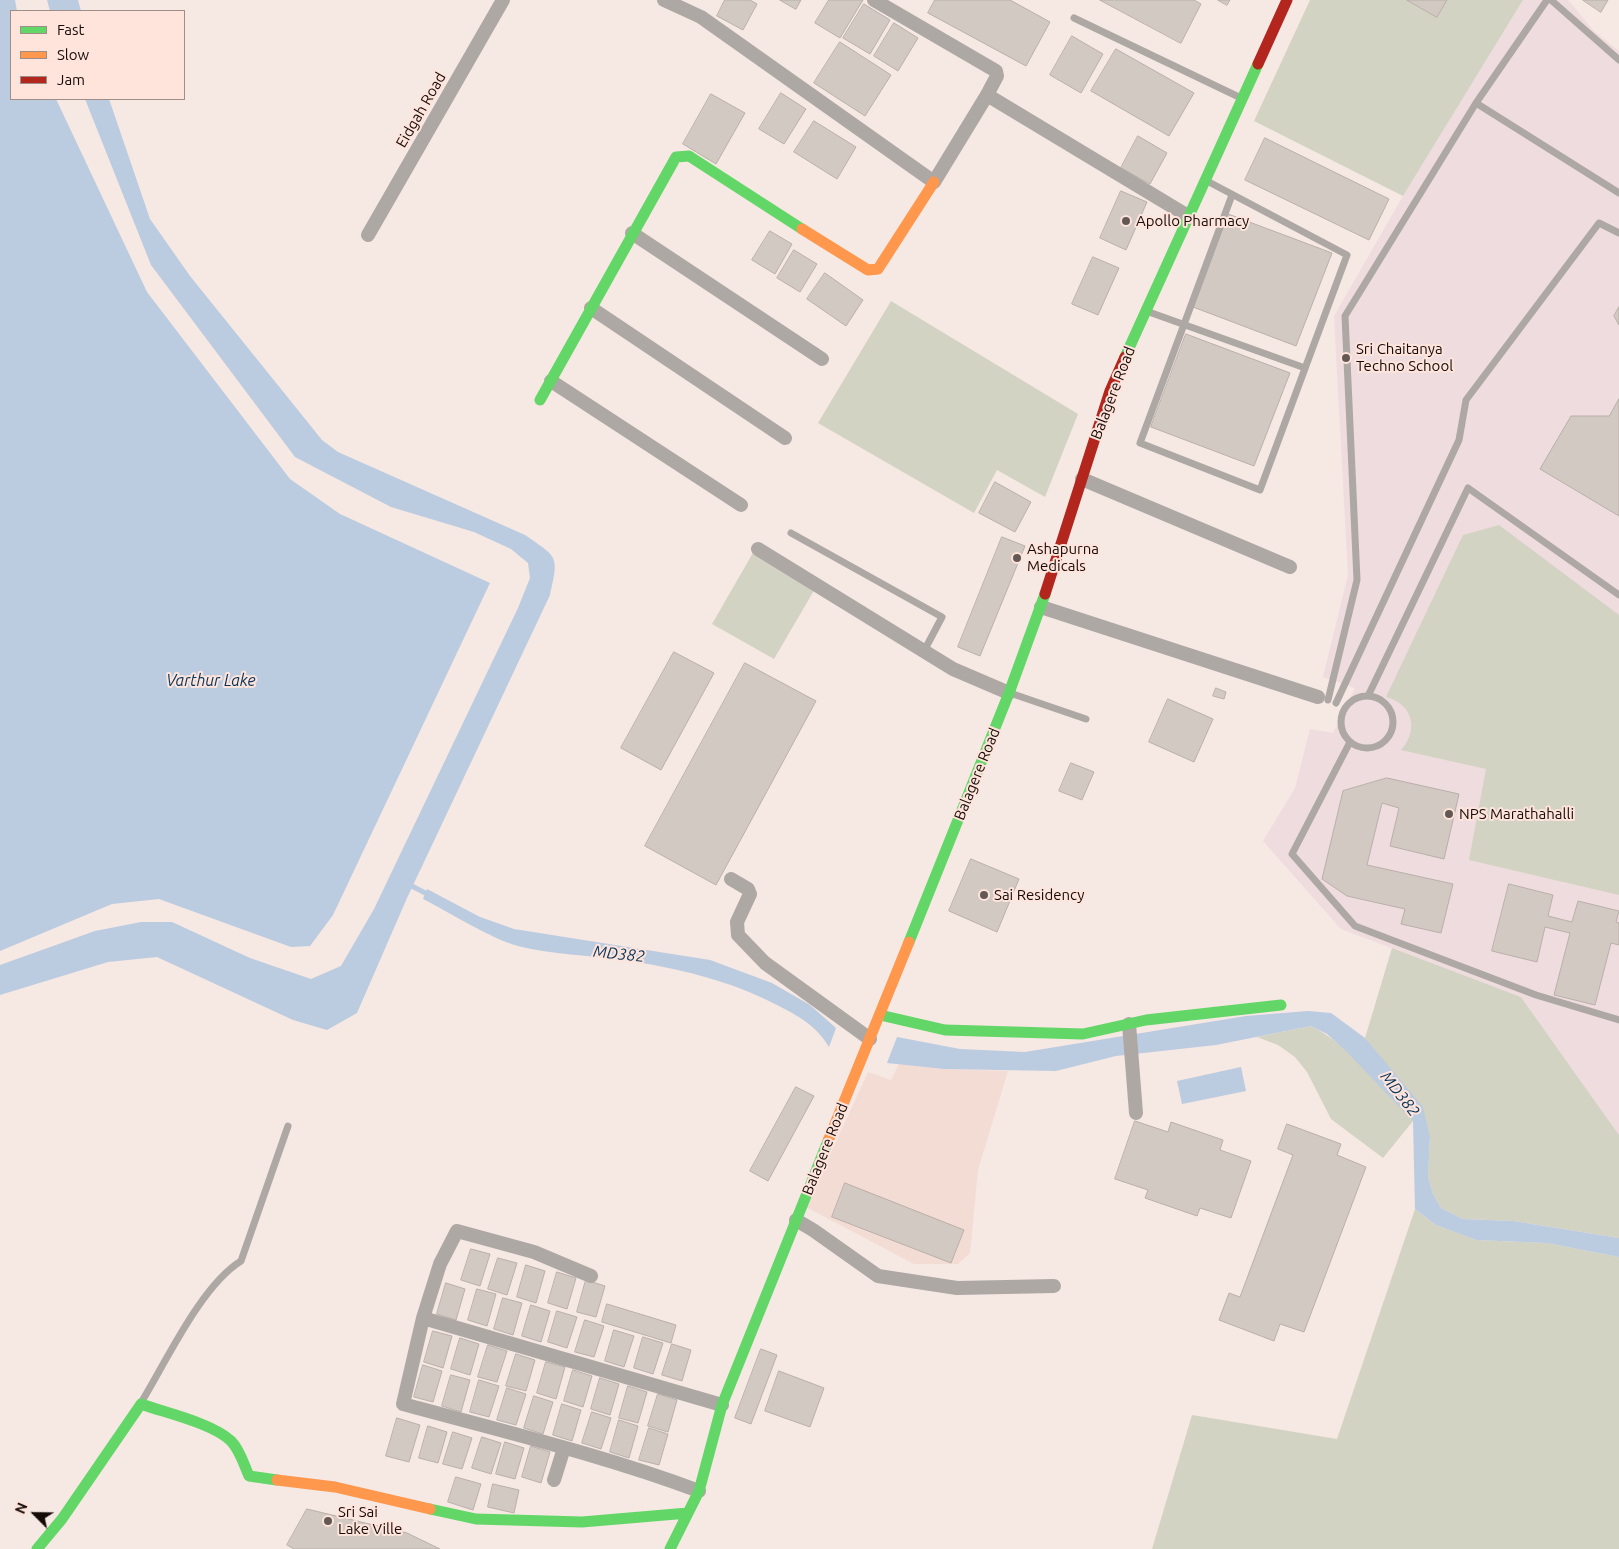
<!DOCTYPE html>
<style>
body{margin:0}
#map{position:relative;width:1619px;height:1549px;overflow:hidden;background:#f6e8e3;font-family:Ubuntu,sans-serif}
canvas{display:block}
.legend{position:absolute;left:10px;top:10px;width:175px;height:90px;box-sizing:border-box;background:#fee4db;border:1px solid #a18d87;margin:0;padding:6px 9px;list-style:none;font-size:15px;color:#150b08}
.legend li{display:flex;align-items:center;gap:10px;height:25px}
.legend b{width:25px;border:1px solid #a18d87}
.north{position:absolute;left:10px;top:1489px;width:50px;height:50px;-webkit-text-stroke:4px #fee4db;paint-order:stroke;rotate:293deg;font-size:14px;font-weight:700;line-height:20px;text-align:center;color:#150b08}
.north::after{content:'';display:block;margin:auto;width:18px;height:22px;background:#150b08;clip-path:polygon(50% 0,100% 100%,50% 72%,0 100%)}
</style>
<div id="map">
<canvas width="1619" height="1549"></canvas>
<ul class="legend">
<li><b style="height:6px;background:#63d668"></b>Fast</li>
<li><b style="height:6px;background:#ff974d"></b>Slow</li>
<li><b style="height:6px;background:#b3261e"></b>Jam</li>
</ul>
<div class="north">N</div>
</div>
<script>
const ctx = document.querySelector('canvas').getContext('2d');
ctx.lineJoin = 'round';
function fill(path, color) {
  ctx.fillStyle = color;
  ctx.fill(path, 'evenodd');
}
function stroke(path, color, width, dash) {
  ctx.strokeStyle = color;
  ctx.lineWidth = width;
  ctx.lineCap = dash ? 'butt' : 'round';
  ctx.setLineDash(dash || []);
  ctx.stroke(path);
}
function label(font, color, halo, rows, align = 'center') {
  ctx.font = font + ' Ubuntu,sans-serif';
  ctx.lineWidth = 4;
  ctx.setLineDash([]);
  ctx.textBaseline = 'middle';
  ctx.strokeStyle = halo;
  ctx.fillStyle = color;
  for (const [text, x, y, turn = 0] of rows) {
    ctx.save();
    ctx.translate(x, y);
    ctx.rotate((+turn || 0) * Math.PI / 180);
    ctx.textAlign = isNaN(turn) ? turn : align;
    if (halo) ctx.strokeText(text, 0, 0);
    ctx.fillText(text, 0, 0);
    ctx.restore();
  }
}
const built = new Path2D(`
 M899,1064L944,1069L1008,1071L978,1170L970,1253L958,1264H914L806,1207L868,1072L891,1080Z`);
const education = new Path2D(`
 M1523,0H1568L1594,31L1619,51V1135L1521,997L1341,929L1263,841L1295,788L1310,729L1333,733L1355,688L1323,677L1348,575L1334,316L1403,196Z`);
const green = new Path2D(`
 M1310,0H1523L1403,196L1254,121Z
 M891,301L1078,414L1045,497L997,470L974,513L818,423Z
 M1499,525L1619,615V895L1469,860L1486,769L1401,750C1419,730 1413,704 1386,697L1463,535Z
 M754,551L816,587L774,659L712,624Z
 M1392,948L1521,997L1619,1135V1238L1513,1221L1463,1219L1441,1208L1433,1194L1428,1177L1430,1137L1365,1038Z
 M1311,1026C1349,1045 1386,1089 1413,1121L1383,1158L1331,1119L1307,1072L1295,1057L1278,1045L1257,1037Z
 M1415,1209L1436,1225L1476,1240L1547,1243L1619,1257V1549H1152L1192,1415L1337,1439Z`);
const water = new Path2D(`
 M0,0H15L17,11H11V99H56L147,292L290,479L340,514L490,583L333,915L310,946L291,947L159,899L112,904L0,951Z
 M47,0H78L81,11H50Z
 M85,99H109L150,219L190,276L322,440L338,452L525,535C558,558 559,555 550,595L407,898L357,1013L327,1030L293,1020L157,957L108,962L0,995V965L95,931L141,922H172L250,958L311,979L341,966L374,909L518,608L530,578L528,563L511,549L474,532L391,507L295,457L151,265Z
 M427,889L480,917L514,929L710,960L772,983L810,1005L836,1028L829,1047C816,1025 798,1016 777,1005C729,980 677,968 624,960C589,955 553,955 518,946C489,938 451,913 423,899Z
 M1308,1011L1331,1013L1365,1038L1423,1107L1430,1137L1428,1177L1433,1194L1441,1208L1463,1219L1513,1221L1619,1238V1257L1547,1243L1476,1240L1436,1225L1415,1209L1413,1121L1346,1051L1327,1034L1311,1026L1216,1045L1116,1056L1056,1071L944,1069L887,1063L897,1037L960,1049L1025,1052L1246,1016Z
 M1241,1067L1246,1091L1182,1104L1177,1081Z`);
const stream = new Path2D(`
 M408,884L431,896`);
const building = new Path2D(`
 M725,0H750L757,4L743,30L717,16Z
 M780,0H801L796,9Z
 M829,0H863L840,38L815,23Z
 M935,0H1010L1050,22L1026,66L928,13Z
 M1100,0H1194L1201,4L1181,43Z
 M1218,0H1230L1227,5Z
 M1407,0H1447L1437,17Z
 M1583,0H1608L1601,12Z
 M864,4L890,20L870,54L843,38Z
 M894,23L918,38L898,71L874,56Z
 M1072,36L1103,54L1081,93L1050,75Z
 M840,42L891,75L865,116L814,83Z
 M1116,49L1194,93L1169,136L1091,91Z
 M781,93L806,109L784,144L759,129Z
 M711,94L745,113L716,164L683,144Z
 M814,121L856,147L837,179L794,152Z
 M1138,136L1167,153L1150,184L1121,168Z
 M1265,138L1389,199L1369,240L1245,180Z
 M1121,191L1147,202L1126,250L1100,238Z
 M1228,214L1332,253L1296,346L1193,307Z
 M770,231L792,244L775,274L752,260Z
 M794,250L817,264L800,292L777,278Z
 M1093,257L1119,268L1098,315L1072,304Z
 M825,273L863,300L846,326L807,299Z
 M1619,307V325L1614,316Z
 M1186,334L1290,373L1254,466L1151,427Z
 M1619,399V516L1540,469L1571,416H1609Z
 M995,482L1031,502L1015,532L979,513Z
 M1002,537L1025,546L980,656L958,647Z
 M674,652L714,673L661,770L621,748Z
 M745,663L816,701L716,885L645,846Z
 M1216,688L1226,692L1224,699L1213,696Z
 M1168,699L1213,719L1194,762L1149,742Z
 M1071,763L1094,772L1082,800L1059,791Z
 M1387,778L1459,794L1444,859L1390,846L1399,808L1382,803L1367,865L1453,884L1441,933L1401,924L1405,909L1347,896L1322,879L1343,791Z
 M971,859L1019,879L997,932L949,911Z
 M1509,884L1553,895L1548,916L1572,922L1578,901L1619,911L1616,922L1619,923V945L1611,943L1595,1005L1554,995L1570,933L1545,927L1537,962L1492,951Z
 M796,1087L814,1096L768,1181L750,1171Z
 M1135,1121L1168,1132L1171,1122L1223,1140L1220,1150L1251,1161L1231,1218L1200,1208L1197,1216L1145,1198L1148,1190L1115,1179Z
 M1287,1124L1341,1144L1337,1155L1366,1167L1304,1332L1280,1324L1274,1341L1219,1320L1229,1293L1240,1297L1293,1155L1278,1149Z
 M845,1183L964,1230L951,1263L832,1217Z
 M471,1249L490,1254L480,1286L461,1280Z
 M498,1258L517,1263L507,1295L488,1289Z
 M526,1265L545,1271L536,1303L517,1297Z
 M557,1272L576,1278L567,1309L548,1303Z
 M586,1280L605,1286L596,1317L577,1312Z
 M446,1283L465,1289L456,1320L437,1314Z
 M477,1289L496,1294L487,1326L468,1320Z
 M503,1298L522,1303L513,1335L494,1329Z
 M607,1304L676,1325L671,1343L602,1322Z
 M531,1305L550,1311L541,1342L522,1336Z
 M557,1311L577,1317L567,1348L548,1342Z
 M585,1320L604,1326L594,1357L575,1352Z
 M614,1330L634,1336L624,1367L605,1361Z
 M433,1331L452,1336L443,1368L424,1362Z
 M643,1337L663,1343L653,1374L634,1368Z
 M460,1338L479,1344L470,1375L451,1369Z
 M672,1344L691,1350L682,1381L662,1375Z
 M488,1345L507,1351L497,1382L478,1377Z
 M761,1349L777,1355L751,1424L735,1418Z
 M516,1354L535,1360L526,1391L506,1386Z
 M546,1362L565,1367L556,1399L537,1393Z
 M423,1365L442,1371L433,1402L414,1397Z
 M573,1370L592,1376L583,1407L564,1401Z
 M779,1371L824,1388L810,1427L765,1411Z
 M451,1375L470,1380L461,1412L442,1406Z
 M600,1378L619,1384L610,1415L591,1409Z
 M479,1380L499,1386L489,1417L470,1412Z
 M628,1386L647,1392L638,1423L619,1418Z
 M507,1388L526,1394L516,1425L497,1420Z
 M658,1394L677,1400L668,1432L648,1426Z
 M534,1396L553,1402L543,1434L524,1428Z
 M562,1404L581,1410L572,1441L553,1435Z
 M592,1412L611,1418L601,1449L582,1443Z
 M397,1418L420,1425L409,1462L386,1456Z
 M619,1420L638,1426L629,1458L610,1452Z
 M428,1426L447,1432L438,1463L419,1458Z
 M649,1428L668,1434L659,1465L639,1460Z
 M453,1432L472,1438L462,1469L443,1464Z
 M482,1437L501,1443L491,1474L472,1468Z
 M505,1442L524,1448L515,1479L496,1474Z
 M531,1446L550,1452L541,1483L522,1477Z
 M456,1477L481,1484L473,1510L448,1502Z
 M493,1484L519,1490L514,1513L488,1507Z
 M307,1509L407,1533L440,1549H294L287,1545Z`);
const lane = new Path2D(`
 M1551,0L1619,60
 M1074,18L1241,98
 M1476,103L1619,193
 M1207,181L1347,255L1260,490L1140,443L1232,195
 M1149,312L1305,368
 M791,533L942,617L924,651
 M1010,693L1086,719
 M1368,696L1468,488L1619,595
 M1341 722a26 26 0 1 1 52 0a26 26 0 1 1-52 0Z
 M1328,700L1357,580L1345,316L1476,103L1547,0
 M1336,703L1459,440L1466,400L1599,223L1619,233
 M1350,742L1292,854L1355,926L1536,995L1619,1020
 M142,1401C167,1360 201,1286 241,1261L288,1126`);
const street = new Path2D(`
 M664,0L701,17L934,182L987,95
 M874,0L996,71L997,76L987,95L1188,216
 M632,233L822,359
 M368,235L503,0
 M591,308L785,438
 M551,381L741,505
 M1082,479L1290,567
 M758,549L953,669L1009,693
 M1041,607L1318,697
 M731,879L748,889L750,894L737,922L738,935L765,963L870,1039
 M1129,1024L1136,1113
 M796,1220L813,1230L878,1276L957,1288L1054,1286
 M591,1276L534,1252L457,1231L440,1264L423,1318L403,1404C502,1431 603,1455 699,1491
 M423,1318L722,1405
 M554,1480L564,1448`);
const fast = new Path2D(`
 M1125,357L1258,64
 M540,400L676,157L689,156L802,229
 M909,942L1009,693L1045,594
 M880,1015L945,1030L1083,1034L1146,1020L1281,1005
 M430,1509L476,1519L582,1522L688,1513
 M37,1549L62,1519L141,1404C166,1413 212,1423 231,1441C240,1450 244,1465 249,1476L277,1480
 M670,1549L699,1491L722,1405L828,1141`);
const slow = new Path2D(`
 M802,229L868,270L878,269L934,182
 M828,1141L909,942
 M277,1480L335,1487L430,1509`);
const jam = new Path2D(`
 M1258,64L1287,0
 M1045,594L1110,391L1125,357`);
const markers = [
 [1126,221,5,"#645855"],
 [1346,358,5,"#645855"],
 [1017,558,5,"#645855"],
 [1449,814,5,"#645855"],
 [984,895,5,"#645855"],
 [328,1521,5,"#645855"]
];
const streetNames = [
 ["Eidgah Road",421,110,-60],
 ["Balagere Road",1113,393,-69],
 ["Balagere Road",977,774,-68],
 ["Balagere Road",825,1149,-68]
];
const poiNames = [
 ["Apollo Pharmacy",1136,221],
 ["Sri Chaitanya",1356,349],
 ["Techno School",1356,366],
 ["Ashapurna",1027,549],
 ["Medicals",1027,566],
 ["NPS Marathahalli",1459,814],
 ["Sai Residency",994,895],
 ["Sri Sai",338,1512],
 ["Lake Ville",338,1529]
];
const waterNames = [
 ["Varthur Lake",211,681],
 ["MD382",619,954,6],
 ["MD382",1400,1094,52]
];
fill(built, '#f3dcd4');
fill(education, '#efdcde');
fill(green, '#d3d3c3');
fill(water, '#bbcbe0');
stroke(stream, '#bbcbe0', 5);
fill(building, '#d3c9c3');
stroke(building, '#baafa9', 1);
stroke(lane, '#aea8a5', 7);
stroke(street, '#aea8a5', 14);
stroke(fast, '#63d668', 11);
stroke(slow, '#ff974d', 11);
stroke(jam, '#b3261e', 11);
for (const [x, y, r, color] of markers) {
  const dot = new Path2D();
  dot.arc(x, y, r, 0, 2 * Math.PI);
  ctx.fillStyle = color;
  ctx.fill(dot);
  stroke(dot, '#fee4db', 2);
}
label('15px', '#150b08', '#fee4db', streetNames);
label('15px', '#150b08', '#fee4db', poiNames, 'left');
label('italic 16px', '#06355c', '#fee4db', waterNames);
</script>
